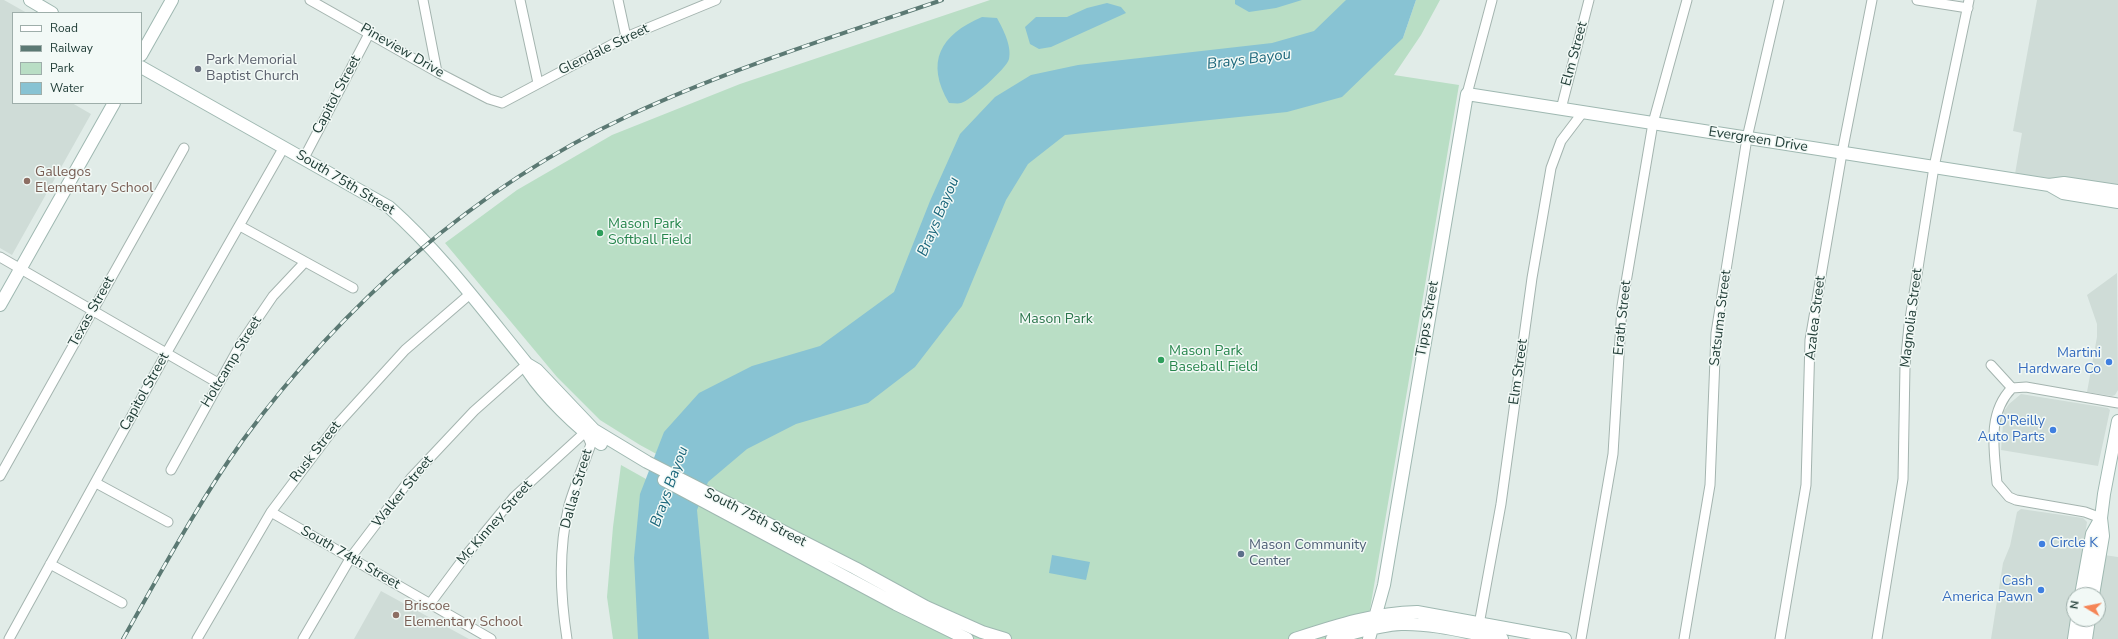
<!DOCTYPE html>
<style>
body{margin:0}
#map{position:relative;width:2118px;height:639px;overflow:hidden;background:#e1ece8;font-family:"Nunito Sans",sans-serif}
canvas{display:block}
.legend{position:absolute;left:12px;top:12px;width:130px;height:92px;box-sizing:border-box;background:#f2f9f6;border:1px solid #9eaeaa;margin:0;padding:5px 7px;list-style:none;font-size:12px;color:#213d37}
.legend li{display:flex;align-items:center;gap:8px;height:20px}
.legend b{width:20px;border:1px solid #9eaeaa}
.north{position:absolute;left:2066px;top:587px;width:40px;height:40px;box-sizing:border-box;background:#f2f9f6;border:1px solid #9eaeaa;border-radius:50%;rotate:280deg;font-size:11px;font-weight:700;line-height:16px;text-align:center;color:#213d37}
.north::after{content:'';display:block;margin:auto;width:14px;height:18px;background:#f58556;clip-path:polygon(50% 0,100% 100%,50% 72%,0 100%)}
</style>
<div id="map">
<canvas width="2118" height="639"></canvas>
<ul class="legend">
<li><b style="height:5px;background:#fff"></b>Road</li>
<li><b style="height:5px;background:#5b7973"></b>Railway</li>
<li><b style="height:11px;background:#b9dec5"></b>Park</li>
<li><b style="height:11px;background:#88c3d3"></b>Water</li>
</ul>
<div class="north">N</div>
</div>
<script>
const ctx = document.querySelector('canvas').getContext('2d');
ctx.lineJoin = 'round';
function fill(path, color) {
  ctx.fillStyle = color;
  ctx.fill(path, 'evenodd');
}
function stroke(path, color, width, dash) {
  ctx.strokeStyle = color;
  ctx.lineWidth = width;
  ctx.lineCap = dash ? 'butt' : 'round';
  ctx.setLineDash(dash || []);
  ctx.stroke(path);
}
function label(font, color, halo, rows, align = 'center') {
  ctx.font = font + ' "Nunito Sans",sans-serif';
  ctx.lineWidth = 3;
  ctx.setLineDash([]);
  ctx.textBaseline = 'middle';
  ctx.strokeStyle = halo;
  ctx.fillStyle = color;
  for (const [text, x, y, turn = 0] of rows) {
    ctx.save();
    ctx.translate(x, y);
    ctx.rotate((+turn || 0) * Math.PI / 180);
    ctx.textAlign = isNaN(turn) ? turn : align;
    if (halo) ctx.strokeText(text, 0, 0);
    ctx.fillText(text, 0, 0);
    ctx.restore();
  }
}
const built = new Path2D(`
 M0,0H4L27,13H13V103H72L91,114L12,255L0,248Z
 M2037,0H2118V186L2015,174L2022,133L2013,131Z
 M2117,273L2118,390L2115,395L2112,396L2087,392L2097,337V324L2087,295Z
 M2021,394L2108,408L2110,410L2098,466L2001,450L2004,411L2009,404Z
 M2021,509L2083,518L2087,522L2076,595H2074L2068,639H1991L2003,563L2010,546L2017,512Z
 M2104,555L2118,557V639H2091L2094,619H2098V595Z
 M381,591L469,639H354Z`);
const green = new Path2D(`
 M990,0H1361L1403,38L1416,0H1440L1421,35L1394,75L1459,85L1367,627L1363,639H613L607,597L613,527L621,465L646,479L708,482L640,445L600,420L557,377L445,243L517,190L612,135L740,84Z`);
const water = new Path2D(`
 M1235,0H1302L1276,8L1249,12L1235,4Z
 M1346,0H1416L1403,38L1342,97L1287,112L1065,135L1028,164L1006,200L962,306L915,367L868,403L796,424L747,449L708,482L697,510L709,639H638L634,558L640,494L664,432L699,393L752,366L820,346L894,292L930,201L960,134L995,97L1031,75L1078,65L1272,43L1314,31Z
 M1107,3L1121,7L1126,13L1051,47L1039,49L1030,44L1025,27L1036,17H1067L1087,8Z
 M982,17L997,18C1003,29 1012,46 1009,59C1007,68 970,101 961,103C958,104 953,103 949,103C925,62 940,35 982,17Z
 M1052,555L1090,562L1086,580L1049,573Z`);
const street = new Path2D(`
 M310,0L437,72L489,99L502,103L626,37L716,0
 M423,0L437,72
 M520,0L538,83
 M618,0L626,37
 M1917,0L1968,8
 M1467,94L1492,0
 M1561,109L1589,0
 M304,158L370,32
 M240,226L353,288
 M0,257L218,383
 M1991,365L2012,388
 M2012,388C1987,413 1994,450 1997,483L2009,497L2016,500L2085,512L2101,518
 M2012,388L2026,387L2118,403
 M171,470L243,340L273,296L305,262
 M0,476L184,148
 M96,483L168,522
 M271,512L491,639
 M50,564L122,603
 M429,605L467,554L514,497L582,435H587L591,444C584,464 575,485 569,505C558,550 560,594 567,639
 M1478,630L1501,504L1532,278L1551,168L1561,141L1583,112
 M9,639L167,352L284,147
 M197,639L271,512L335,427L405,350L470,294
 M303,639L351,557L411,478L474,411L527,364
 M1581,639L1613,454L1622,306L1653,123L1687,0
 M1684,639L1710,485L1716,333L1747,138L1779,0
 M1780,639L1806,485L1810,340L1842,153L1872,0
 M1877,639L1903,479L1905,366L1909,325L1934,167L1969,0`);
const secondary = new Path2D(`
 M30,0L52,13
 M141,55L172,0
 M141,67L389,207C441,253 483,310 527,364L537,370L594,430L647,462L855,568L926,607L982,632L1005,639
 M2049,185L2063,193L2118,202
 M0,305L114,103
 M528,371C544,395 577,428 601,444
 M664,480L896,604L967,639
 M2081,595L2092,534L2101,518
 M2093,595L2103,536L2101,518L2104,494L2118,421
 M1295,639C1335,626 1374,613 1417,612L1565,639
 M1332,639C1352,633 1380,625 1401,624C1434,623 1469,633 1502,639
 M1369,639L1384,585L1467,94L2049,185L2064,183L2118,191
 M2074,639L2077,619
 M2086,639L2089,619`);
const rail = new Path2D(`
 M123,639C161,572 198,503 243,440C342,305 475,187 628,116C729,69 836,36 942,0`);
const markers = [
 [198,69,4,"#6b7280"],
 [27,181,4,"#8d6e63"],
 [600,233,4,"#2e9e5b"],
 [1161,360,4,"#2e9e5b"],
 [2109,362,4,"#3f7fe0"],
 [2053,430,4,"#3f7fe0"],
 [2042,544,4,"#3f7fe0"],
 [1241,554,4,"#5c6f8a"],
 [2041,590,4,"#3f7fe0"],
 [396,615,4,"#8d6e63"]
];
const streetNames = [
 ["Glendale Street",604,50,-26],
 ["Pineview Drive",402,51,30],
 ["Elm Street",1575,54,-75],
 ["Capitol Street",337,95,-62],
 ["Evergreen Drive",1758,140,9],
 ["South 75th Street",345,183,31],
 ["Texas Street",92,312,-61],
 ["Erath Street",1623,318,-84],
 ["Satsuma Street",1721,318,-83],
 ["Azalea Street",1816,318,-83],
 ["Magnolia Street",1912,318,-83],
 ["Tipps Street",1428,319,-80],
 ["Holtcamp Street",232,362,-59],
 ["Elm Street",1519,372,-82],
 ["Capitol Street",145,392,-61],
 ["Rusk Street",316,452,-52],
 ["Dallas Street",577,489,-74],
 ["Walker Street",403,492,-51],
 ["South 75th Street",755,518,27],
 ["Mc Kinney Street",495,523,-49],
 ["South 74th Street",350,558,30]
];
const worshipNames = [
 ["Park Memorial",206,61],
 ["Baptist Church",206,77]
];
const educationNames = [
 ["Gallegos",35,173],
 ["Elementary School",35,189],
 ["Briscoe",404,607],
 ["Elementary School",404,623]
];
const leisureNames = [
 ["Mason Park",608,225],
 ["Softball Field",608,241],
 ["Mason Park",1169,352],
 ["Baseball Field",1169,368]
];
const parkNames = [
 ["Mason Park",1056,320]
];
const shopNames = [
 ["Martini",2101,354],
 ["Hardware Co",2101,370],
 ["O'Reilly",2045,422],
 ["Auto Parts",2045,438],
 ["Circle K",2050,544,"left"],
 ["Cash",2033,582],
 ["America Pawn",2033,598]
];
const serviceNames = [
 ["Mason Community",1249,546],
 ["Center",1249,562]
];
const waterNames = [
 ["Brays Bayou",1249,60,-7],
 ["Brays Bayou",939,217,-67],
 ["Brays Bayou",670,487,-70]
];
fill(built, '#cfdcd7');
fill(green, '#b9dec5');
fill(water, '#88c3d3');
stroke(street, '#a4b4af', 11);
stroke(secondary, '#9fb8b1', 14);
stroke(street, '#fff', 9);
stroke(secondary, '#fff', 12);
stroke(rail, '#5b7973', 4);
stroke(rail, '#f2f9f6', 2.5, [8]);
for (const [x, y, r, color] of markers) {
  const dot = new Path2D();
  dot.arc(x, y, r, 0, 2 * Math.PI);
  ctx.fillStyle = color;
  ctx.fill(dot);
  stroke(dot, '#f2f9f6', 1.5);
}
label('14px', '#213d37', '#f2f9f6', streetNames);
label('14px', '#5b616d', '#f2f9f6', worshipNames, 'left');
label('14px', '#785e54', '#f2f9f6', educationNames, 'left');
label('14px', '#27864d', '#f2f9f6', leisureNames, 'left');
label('14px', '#2a754b', '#f2f9f6', parkNames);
label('14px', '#366cbe', '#f2f9f6', shopNames, 'right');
label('14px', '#4e5e75', '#f2f9f6', serviceNames, 'left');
label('italic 15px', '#1a667b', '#f2f9f6', waterNames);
</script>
